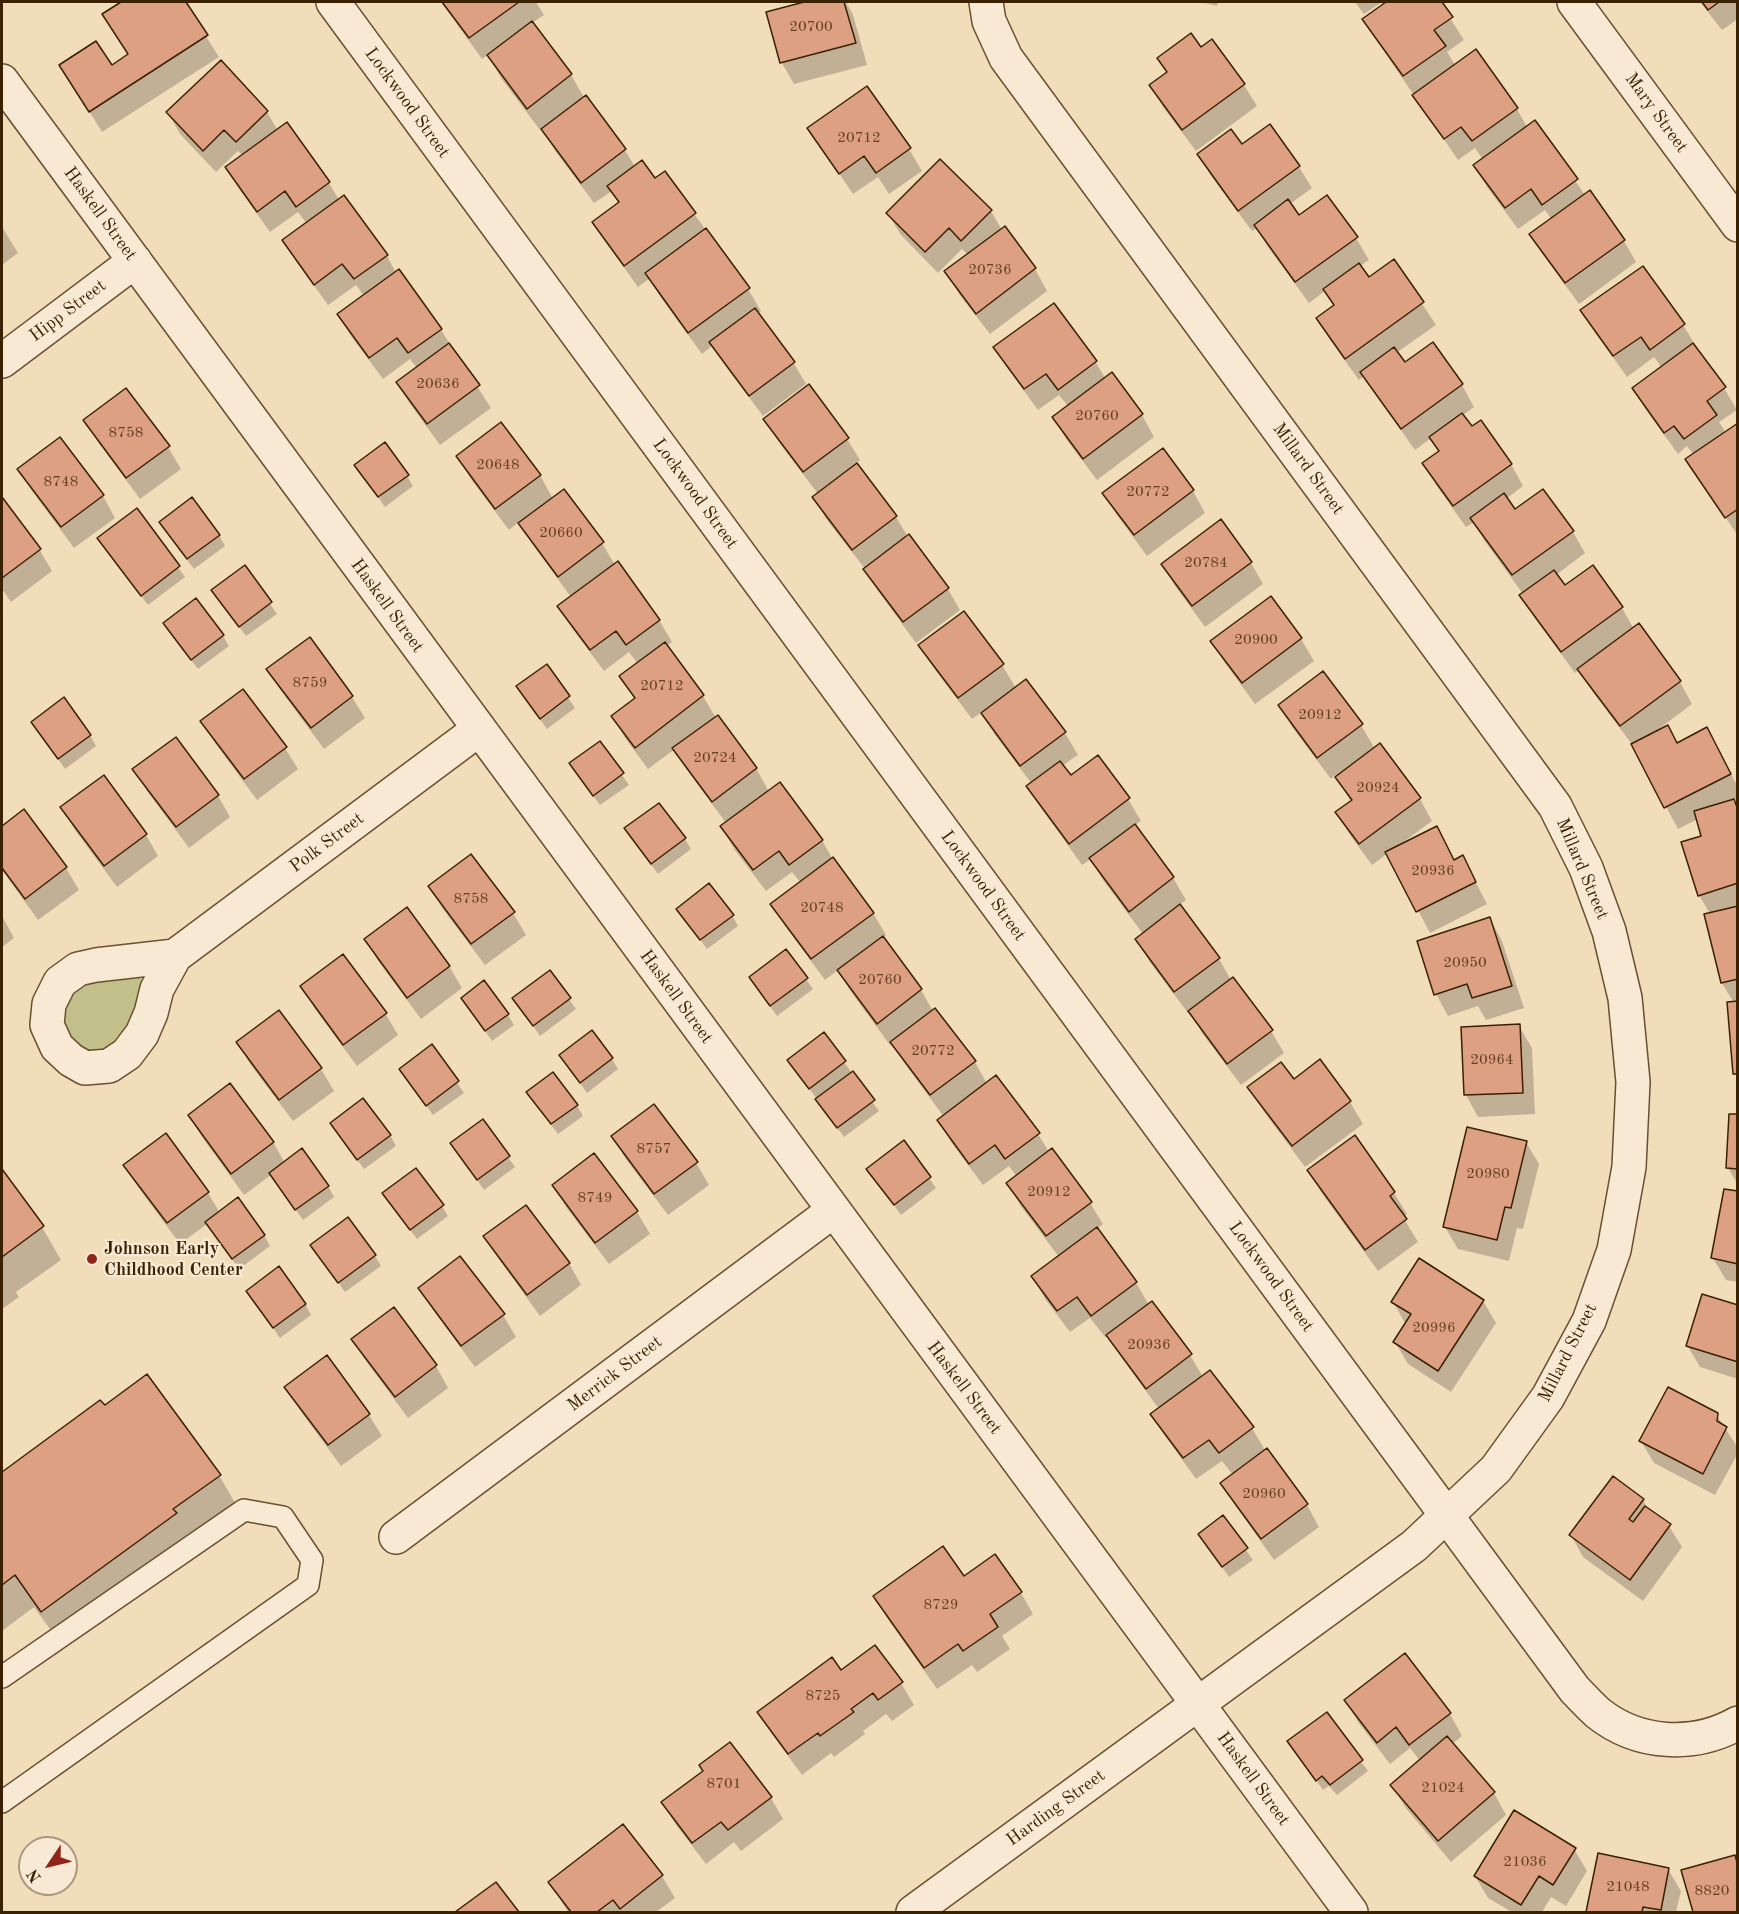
<!DOCTYPE html>
<style>
body{margin:0}
#map{position:relative;width:1739px;height:1914px;overflow:hidden;background:#f2ddbb;font-family:"Old Standard TT",serif}
canvas{display:block}
.frame{position:absolute;inset:0;border:3px solid #3a2101;pointer-events:none}
.north{position:absolute;left:18px;top:1836px;width:60px;height:60px;box-sizing:border-box;background:#f7e9d3;border:2px solid #ab997f;border-radius:50%;rotate:235deg;font-size:16px;font-weight:700;line-height:24px;text-align:center;color:#3a2101}
.north::after{content:'';display:block;margin:auto;width:21px;height:27px;background:#8f2418;clip-path:polygon(50% 0,100% 100%,50% 72%,0 100%)}
</style>
<div id="map">
<canvas width="1739" height="1914"></canvas>
<div class="frame"></div>
<div class="north">N</div>
</div>
<script>
const ctx = document.querySelector('canvas').getContext('2d');
ctx.lineJoin = 'round';
function fill(path, color) {
  ctx.fillStyle = color;
  ctx.fill(path, 'evenodd');
}
function stroke(path, color, width, dash) {
  ctx.strokeStyle = color;
  ctx.lineWidth = width;
  ctx.lineCap = dash ? 'butt' : 'round';
  ctx.setLineDash(dash || []);
  ctx.stroke(path);
}
function label(font, color, halo, rows, align = 'center') {
  ctx.font = font + ' "Old Standard TT",serif';
  ctx.lineWidth = 4.5;
  ctx.setLineDash([]);
  ctx.textBaseline = 'middle';
  ctx.strokeStyle = halo;
  ctx.fillStyle = color;
  for (const [text, x, y, turn = 0] of rows) {
    ctx.save();
    ctx.translate(x, y);
    ctx.rotate((+turn || 0) * Math.PI / 180);
    ctx.textAlign = isNaN(turn) ? turn : align;
    if (halo) ctx.strokeText(text, 0, 0);
    ctx.fillText(text, 0, 0);
    ctx.restore();
  }
}
const green = new Path2D(`
 M140,978L143,980L146,988L126,1035L104,1050L81,1051C61,1030 53,1002 84,985C93,981 127,979 140,978Z`);
const shadow = new Path2D(`
 M123,2H184L219,57L102,132L61,66L111,67L129,55L104,14Z
 M441,2H536L544,15L532,23L571,75L585,99L625,150L635,167L654,180L665,173L748,289L761,311L757,314L793,362L806,384L763,416L724,364L713,345L702,354L659,295L650,278L638,287L607,244L594,223L619,204L612,191L594,203L556,152L542,128L540,130L501,78L488,55L482,59Z
 M810,2H846L853,15L867,65L794,84L782,63L768,13Z
 M1201,2H1218L1217,6Z
 M1355,2H1382L1364,14Z
 M1389,2H1440L1464,40L1447,52L1455,65L1517,109L1527,127L1534,122L1585,195L1624,241L1636,262L1579,304L1544,256L1531,235L1552,220L1545,210L1518,229L1487,187L1475,166L1483,160L1475,148L1458,160L1377,41L1364,19Z
 M1700,2H1738V19L1722,30Z
 M1212,41L1244,85L1257,106L1196,151L1163,107L1151,86Z
 M221,62L267,112L278,131L329,183L339,200L387,256L396,273L398,271L441,330L491,408L440,445L410,404L398,383L417,368L410,359L383,379L351,336L339,315L364,296L356,285L328,305L297,262L284,240L307,224L298,212L270,232L240,190L227,168L243,156L238,151L216,172L180,134L168,112Z
 M1269,126L1299,167L1312,188L1290,204L1299,217L1356,238L1369,260L1360,266L1369,279L1394,261L1436,325L1396,353L1404,365L1433,344L1462,385L1474,407L1462,416L1472,428L1511,464L1523,486L1506,499L1515,511L1573,532L1585,553L1556,575L1564,587L1593,567L1622,608L1634,629L1638,625L1680,682L1692,704L1656,731L1657,732L1677,744L1718,751L1738,787V798L1733,801L1738,808V1078L1735,1074L1734,1003L1722,983L1710,914L1699,895L1703,837L1698,819L1678,829L1634,747L1592,691L1579,670L1575,673L1534,617L1521,595L1523,594L1484,540L1474,522L1466,527L1436,485L1424,463L1439,452L1431,438L1415,450L1375,394L1364,376L1359,380L1330,340L1318,318L1334,306L1325,291L1309,303L1268,247L1257,228L1252,231L1211,176L1199,154L1242,146Z
 M809,129L909,149L922,171L889,194L878,177L853,194Z
 M991,211L1002,230L1004,228L1035,269L1047,291L990,334L959,294L946,272L968,255L962,249L938,273L901,235L888,214Z
 M2,227L18,253L2,265Z
 M1582,311L1683,325L1696,346L1695,348L1724,388L1737,410L1719,422L1726,433L1738,425V536L1687,460L1694,455L1687,446L1678,454L1646,410L1634,388L1662,368L1654,357L1627,377L1595,332Z
 M995,348L1095,361L1105,378L1111,374L1142,415L1154,437L1097,480L1066,439L1054,417L1068,406L1059,395L1038,410L1008,369Z
 M765,419L847,439L860,460L856,463L896,517L908,537L948,589L960,610L916,643L878,591L866,570L826,519L814,497L818,494L778,441Z
 M85,421L168,447L181,469L140,499L98,442Z
 M60,439L103,496L115,518L74,548L32,491L19,469Z
 M1162,450L1193,491L1205,513L1147,556L1117,515L1104,493Z
 M458,456L540,475L553,499L602,543L615,565L659,620L672,642L666,646L703,696L716,718L756,768L769,792L822,840L833,860L873,913L886,935L882,938L921,990L933,1011L975,1062L987,1084L1038,1134L1049,1152L1090,1203L1103,1224L1097,1229L1136,1283L1149,1305L1190,1355L1203,1377L1210,1372L1252,1428L1266,1452L1267,1451L1307,1505L1319,1527L1274,1560L1235,1505L1222,1483L1233,1475L1222,1461L1196,1479L1165,1436L1152,1415L1159,1409L1121,1357L1108,1335L1105,1337L1090,1318L1070,1332L1045,1299L1033,1277L1059,1257L1020,1205L1008,1183L1017,1177L1009,1166L983,1185L951,1142L939,1121L944,1117L905,1064L892,1043L890,1045L851,992L838,970L825,980L785,926L772,904L801,883L792,872L766,891L734,849L722,827L726,823L687,770L675,749L648,769L625,738L613,716L635,700L621,676L638,664L629,652L604,671L572,628L559,606L571,597L533,545L519,522L509,530L470,478Z
 M356,465L407,476L413,486L385,507Z
 M2,499L39,549L52,571L11,602L2,589Z
 M136,510L185,577L148,605L105,549Z
 M167,533L219,535L225,546L194,569Z
 M1251,563L1263,584L1205,627L1175,586L1163,565Z
 M244,567L277,614L246,636L219,600Z
 M1271,598L1301,639L1314,661L1255,704L1225,663L1212,641Z
 M171,634L223,636L229,646L198,669Z
 M920,645L1002,665L1016,688L1026,681L1065,733L1078,755L1062,766L1071,777L1128,799L1141,821L1134,826L1173,878L1186,900L1179,905L1219,959L1231,980L1232,979L1271,1031L1284,1053L1241,1085L1202,1033L1190,1012L1188,1013L1149,961L1137,939L1143,934L1103,880L1091,859L1082,865L1041,808L1028,787L1032,784L995,735L982,712L972,719L933,667Z
 M546,666L575,708L547,729L524,697Z
 M268,670L352,697L365,718L324,749L281,691Z
 M1323,673L1361,725L1375,749L1380,746L1420,799L1432,821L1402,843L1403,845L1436,828L1455,861L1474,879L1487,904L1430,933L1388,853L1372,865L1350,835L1337,813L1351,802L1335,775L1331,779L1292,727L1280,705Z
 M202,721L285,748L298,769L257,800L215,743Z
 M33,723L90,735L96,746L65,769Z
 M599,743L629,785L600,805L577,774Z
 M134,769L218,796L230,817L189,848L147,791Z
 M62,808L146,835L158,856L117,887L75,830Z
 M24,811L66,868L79,890L38,920L2,870V827Z
 M632,839H685L691,849L658,874Z
 M430,886L513,913L526,935L485,965L442,908Z
 M678,909L732,915L738,926L707,949Z
 M2,916L14,938L2,947Z
 M1490,919L1502,941L1524,1008L1486,1020L1478,1006L1448,1016L1436,994Z
 M366,939L449,966L462,988L421,1019L378,961Z
 M786,951L813,989L777,1016L757,988Z
 M550,972L576,1009L540,1036L514,998Z
 M302,987L385,1013L398,1035L357,1066L315,1009Z
 M463,998L508,1015L514,1025L492,1041Z
 M278,1012L321,1069L334,1091L293,1121L250,1064L238,1042Z
 M1519,1026L1532,1048L1535,1114L1478,1117L1466,1095Z
 M824,1034L879,1111L844,1137L789,1060Z
 M432,1046L464,1093L433,1115L400,1069Z
 M561,1056L612,1059L618,1069L587,1093Z
 M1320,1061L1350,1102L1363,1124L1305,1167L1262,1109L1249,1088L1293,1081Z
 M534,1102L577,1106L583,1116L558,1134Z
 M1738,1115V1185L1728,1168Z
 M189,1116L273,1142L285,1163L328,1186L334,1197L303,1220L271,1175L244,1195L202,1137Z
 M482,1121L515,1167L484,1190L452,1144Z
 M338,1133L390,1135L396,1146L364,1169Z
 M613,1136L696,1163L709,1185L668,1215L625,1158Z
 M904,1142L936,1188L901,1215L868,1169Z
 M1526,1142L1539,1164L1523,1229L1517,1228L1509,1261L1458,1249L1445,1227Z
 M594,1155L637,1212L650,1234L609,1264L566,1207L554,1185Z
 M125,1166L208,1193L220,1213L264,1235L270,1246L239,1269L207,1224L180,1244L138,1187Z
 M1309,1170L1394,1193L1407,1214L1403,1217L1418,1242L1378,1271L1321,1192Z
 M2,1171L42,1227L61,1260L16,1292L19,1297L2,1309Z
 M1738,1193V1282L1726,1280L1713,1258Z
 M390,1203L442,1206L448,1216L417,1239Z
 M485,1237L569,1263L581,1285L540,1316L498,1258Z
 M312,1246L375,1256L381,1266L345,1292Z
 M420,1288L503,1315L516,1337L475,1367L433,1310Z
 M248,1292L305,1304L311,1315L280,1338Z
 M1483,1301L1496,1323L1451,1392L1408,1364L1395,1342L1405,1323L1393,1302Z
 M1738,1307V1379L1700,1367L1687,1345Z
 M394,1309L436,1366L448,1388L408,1418L366,1361L353,1339Z
 M286,1387L369,1415L382,1436L341,1466L299,1409Z
 M100,1402L219,1475L238,1508L61,1644L34,1607L2,1631V1474Z
 M1716,1414L1738,1448V1453L1715,1495L1654,1463L1641,1441Z
 M1643,1500L1648,1510L1669,1526L1682,1547L1643,1601L1583,1557L1571,1535Z
 M1223,1517L1253,1560L1229,1577L1200,1535Z
 M963,1578L1021,1593L1033,1614L1002,1636L1010,1649L977,1672L972,1665L937,1689L887,1618L875,1596Z
 M1404,1655L1450,1714L1462,1736L1452,1744L1494,1793L1506,1815L1451,1862L1405,1807L1392,1785L1420,1761L1410,1748L1390,1764L1358,1722L1346,1701Z
 M841,1672L901,1683L914,1705L892,1721L886,1714L863,1731L865,1734L834,1757L831,1753L802,1775L772,1734L759,1713Z
 M1326,1714L1368,1771L1337,1795L1329,1786L1323,1790L1289,1742Z
 M771,1798L783,1819L741,1851L734,1842L706,1864L676,1825L663,1803Z
 M623,1826L662,1876L675,1898L656,1912H568L550,1883Z
 M1574,1849L1587,1871L1566,1906L1551,1897L1542,1912H1512L1488,1898L1475,1876Z
 M1599,1854L1668,1869L1681,1891L1676,1912H1588Z
 M1734,1857L1738,1863V1912H1695L1683,1871Z
 M496,1884L517,1912H458Z`);
const building = new Path2D(`
 M121,2H186L208,35L89,112L59,65L96,41L112,65L128,54L102,14Z
 M442,2H519L469,38Z
 M804,2H844L856,43L780,63L766,12Z
 M1386,2H1442L1453,17L1434,30L1446,46L1403,76L1362,19Z
 M1702,2H1719L1708,10Z
 M532,21L572,74L527,109L487,55Z
 M1191,33L1201,47L1212,39L1245,84L1182,130L1149,85L1167,72L1157,58Z
 M1476,49L1518,108L1472,141L1461,127L1444,139L1412,95Z
 M221,60L268,111L236,142L224,130L203,151L166,112Z
 M867,86L911,148L876,173L864,156L839,174L807,128Z
 M586,95L626,149L581,183L541,129Z
 M1535,120L1578,179L1542,205L1531,189L1505,208L1473,165Z
 M287,122L330,182L296,207L285,191L257,212L225,167Z
 M1270,124L1300,166L1238,211L1197,154L1231,129L1242,144Z
 M940,159L992,210L961,241L949,228L925,252L886,213Z
 M642,160L655,178L665,171L696,213L624,266L592,222L619,202L607,186Z
 M1590,190L1625,240L1565,283L1529,234Z
 M344,195L388,255L354,279L342,264L314,285L282,240Z
 M1327,195L1358,237L1295,282L1254,225L1288,199L1299,215Z
 M1005,226L1036,268L976,314L944,271Z
 M706,228L750,288L688,333L645,273Z
 M1394,259L1424,302L1345,359L1316,318L1334,305L1323,289L1359,263L1369,277Z
 M1643,266L1685,324L1650,350L1641,337L1613,356L1580,310Z
 M399,269L442,329L408,353L397,338L369,358L337,314Z
 M1054,303L1097,361L1058,390L1046,374L1024,389L993,347Z
 M755,308L795,362L749,396L709,342Z
 M1433,342L1463,384L1401,429L1360,372L1394,347L1405,362Z
 M449,343L480,385L427,424L396,382Z
 M1693,343L1726,387L1707,401L1717,415L1684,439L1674,426L1664,433L1632,388Z
 M1112,372L1143,414L1083,459L1052,417Z
 M809,384L849,438L803,472L763,419Z
 M126,388L170,446L126,478L83,420Z
 M1462,413L1472,426L1481,420L1512,464L1453,506L1422,463L1439,451L1429,437Z
 M501,422L541,475L495,509L456,456Z
 M1738,423V509L1725,518L1685,459Z
 M60,437L104,495L61,527L17,469Z
 M385,442L409,475L378,497L354,465Z
 M1163,448L1194,490L1134,535L1102,493Z
 M857,463L897,516L852,550L812,497Z
 M564,489L604,542L558,577L518,523Z
 M1543,489L1574,531L1512,575L1470,518L1504,493L1515,509Z
 M2,497L41,549L2,578Z
 M192,497L220,535L187,559L159,522Z
 M137,508L180,566L141,596L97,538Z
 M1221,519L1252,562L1192,606L1161,564Z
 M909,534L949,588L903,622L863,569Z
 M618,561L660,620L626,645L616,631L590,650L557,606Z
 M245,565L272,602L239,627L211,590Z
 M1593,565L1623,607L1561,652L1519,595L1554,570L1565,585Z
 M1271,596L1302,638L1242,683L1210,641Z
 M196,598L224,635L191,660L163,623Z
 M964,611L1004,664L958,698L918,645Z
 M1639,623L1681,681L1620,726L1577,669Z
 M310,637L353,696L311,728L266,669Z
 M665,642L704,695L635,748L611,716L635,698L619,676Z
 M547,664L570,696L540,719L516,686Z
 M1323,671L1363,724L1317,758L1278,705Z
 M1026,679L1066,732L1020,766L981,713Z
 M243,689L287,747L244,779L200,721Z
 M64,697L91,735L58,759L31,722Z
 M718,715L757,768L712,802L672,748Z
 M1668,725L1677,743L1707,727L1731,774L1664,808L1631,744Z
 M176,737L219,795L176,827L132,769Z
 M600,741L624,773L593,796L569,763Z
 M1380,743L1421,798L1359,844L1335,812L1352,800L1335,777Z
 M1098,755L1130,798L1069,844L1026,786L1060,761L1071,775Z
 M104,775L147,834L104,866L60,807Z
 M780,782L823,840L789,865L779,851L753,870L720,826Z
 M1734,799L1738,810V883L1698,896L1681,842L1701,836L1694,811Z
 M659,803L686,838L651,864L624,828Z
 M24,809L67,867L25,899L2,868V826Z
 M1135,824L1174,877L1129,912L1089,858Z
 M1437,826L1454,860L1463,855L1476,882L1416,912L1385,852Z
 M471,854L515,912L471,944L428,886Z
 M833,857L874,913L811,959L770,904Z
 M709,883L734,915L700,940L676,909Z
 M1180,904L1220,958L1174,992L1135,939Z
 M1738,906V979L1721,983L1704,914Z
 M407,907L450,966L407,998L364,939Z
 M1490,917L1512,986L1472,998L1467,984L1434,995L1417,941Z
 M883,936L922,989L877,1024L837,970Z
 M786,949L808,978L770,1006L749,977Z
 M343,954L387,1013L343,1045L300,986Z
 M550,970L571,998L533,1026L512,998Z
 M1233,977L1273,1030L1227,1064L1188,1011Z
 M484,980L509,1014L485,1031L461,998Z
 M1738,1001V1074H1733L1727,1002Z
 M935,1008L976,1061L930,1095L890,1042Z
 M279,1010L322,1068L279,1100L236,1042Z
 M1520,1024L1523,1093L1464,1095L1461,1027Z
 M592,1030L613,1058L580,1083L559,1055Z
 M824,1032L846,1061L809,1089L787,1060Z
 M432,1044L459,1081L426,1106L399,1069Z
 M1320,1059L1351,1101L1292,1146L1247,1087L1281,1062L1294,1079Z
 M853,1071L875,1100L837,1128L815,1099Z
 M553,1072L578,1105L551,1124L526,1092Z
 M996,1075L1040,1133L1005,1159L995,1145L969,1164L937,1120Z
 M230,1083L274,1142L231,1174L188,1115Z
 M363,1098L391,1135L357,1160L330,1123Z
 M654,1104L698,1162L654,1194L611,1136Z
 M1729,1114H1738V1169L1726,1168Z
 M483,1119L510,1156L477,1180L450,1143Z
 M1467,1127L1527,1141L1511,1208L1505,1207L1497,1240L1443,1227Z
 M166,1133L209,1192L167,1223L123,1165Z
 M1355,1135L1395,1192L1390,1196L1407,1219L1365,1250L1307,1170Z
 M904,1140L931,1177L894,1205L866,1169Z
 M302,1148L329,1186L295,1210L269,1173Z
 M1052,1148L1092,1202L1046,1236L1006,1183Z
 M594,1153L638,1211L595,1243L552,1185Z
 M416,1168L444,1205L410,1230L382,1193Z
 M2,1169L44,1226L2,1257Z
 M1724,1189L1738,1191V1264L1711,1258Z
 M238,1197L265,1235L232,1259L205,1222Z
 M526,1205L570,1263L527,1295L483,1236Z
 M348,1217L376,1255L338,1283L310,1245Z
 M1097,1227L1137,1282L1091,1316L1077,1297L1057,1311L1031,1276Z
 M460,1256L505,1314L461,1346L418,1288Z
 M1419,1258L1484,1300L1438,1371L1393,1342L1411,1314L1391,1302Z
 M279,1266L306,1304L273,1328L246,1291Z
 M1702,1294L1738,1305V1362L1686,1346Z
 M1152,1301L1192,1354L1146,1389L1106,1335Z
 M394,1307L437,1365L395,1397L351,1339Z
 M327,1355L370,1414L328,1445L284,1387Z
 M1210,1370L1254,1427L1219,1453L1209,1440L1183,1458L1150,1414Z
 M147,1374L221,1475L173,1509L177,1513L41,1612L15,1575L2,1585V1472L100,1400L105,1405Z
 M1668,1387L1718,1413L1717,1421L1727,1427L1703,1474L1639,1441Z
 M1267,1448L1308,1504L1261,1539L1220,1483Z
 M1613,1476L1644,1499L1629,1519L1633,1522L1645,1506L1671,1524L1630,1580L1569,1535Z
 M1223,1515L1248,1548L1222,1567L1198,1534Z
 M943,1546L964,1576L995,1554L1022,1592L990,1614L998,1627L963,1651L958,1644L924,1668L873,1596Z
 M875,1645L903,1682L878,1700L873,1693L851,1709L854,1712L820,1736L818,1733L788,1754L757,1712L832,1657L841,1670Z
 M1405,1653L1451,1713L1409,1745L1396,1727L1377,1743L1344,1700Z
 M1327,1712L1363,1760L1330,1785L1322,1776L1316,1781L1287,1741Z
 M1447,1736L1495,1792L1438,1841L1390,1785Z
 M730,1742L772,1797L728,1830L721,1822L692,1843L661,1802L703,1771L699,1765Z
 M1514,1810L1576,1848L1553,1885L1539,1876L1521,1905L1474,1876Z
 M623,1824L663,1875L620,1909L613,1900L597,1912H571L548,1882Z
 M1598,1853L1669,1868L1661,1910L1643,1907L1642,1912H1586Z
 M1735,1855L1738,1866V1912H1693L1681,1870Z
 M496,1882L519,1912H455Z`);
const lane = new Path2D(`
 M2,1677L244,1510L283,1517L312,1560L308,1585L2,1802`);
const street = new Path2D(`
 M333,2L1575,1690C1582,1697 1590,1706 1598,1713C1638,1745 1694,1748 1738,1723
 M1574,2L1738,225
 M2,81L1351,1912
 M2,361L135,261
 M175,956L157,989L151,1013L142,1034L127,1054L109,1066L85,1068L71,1060L57,1047L47,1025L49,1004L60,982L78,969L96,965L175,956L478,730
 M396,1537L833,1211
 M913,1912L1414,1546L1496,1469L1548,1397L1589,1321L1614,1250L1629,1167L1633,1082L1625,998L1609,931L1586,868L1555,806L1006,58L989,21L986,2`);
const markers = [
 [92,1259,6,"#8f2418"]
];
const numberNames = [
 ["20700",811,27],
 ["20712",859,138],
 ["20736",990,270],
 ["20636",438,384],
 ["20760",1097,416],
 ["8758",126,433],
 ["20648",498,465],
 ["8748",61,482],
 ["20772",1148,492],
 ["20660",561,533],
 ["20784",1206,563],
 ["20900",1256,640],
 ["8759",310,683],
 ["20712",662,686],
 ["20912",1320,715],
 ["20724",715,758],
 ["20924",1378,788],
 ["20936",1433,871],
 ["8758",471,899],
 ["20748",822,908],
 ["20950",1465,963],
 ["20760",880,980],
 ["20772",933,1051],
 ["20964",1492,1060],
 ["8757",654,1149],
 ["20980",1488,1174],
 ["20912",1049,1192],
 ["8749",595,1198],
 ["20996",1434,1328],
 ["20936",1149,1345],
 ["20960",1264,1494],
 ["8729",941,1605],
 ["8725",823,1696],
 ["8701",724,1784],
 ["21024",1443,1788],
 ["21036",1525,1862],
 ["21048",1628,1887],
 ["8820",1712,1891]
];
const streetNames = [
 ["Lockwood Street",407,103,54],
 ["Mary Street",1656,113,54],
 ["Haskell Street",100,214,54],
 ["Hipp Street",68,311,-37],
 ["Millard Street",1308,469,54],
 ["Lockwood Street",695,494,54],
 ["Haskell Street",387,606,54],
 ["Polk Street",327,843,-37],
 ["Millard Street",1582,869,67],
 ["Lockwood Street",983,886,54],
 ["Haskell Street",676,997,54],
 ["Lockwood Street",1271,1277,54],
 ["Millard Street",1568,1353,-63],
 ["Merrick Street",615,1374,-37],
 ["Haskell Street",964,1388,53],
 ["Haskell Street",1253,1779,54],
 ["Harding Street",1056,1808,-36]
];
const poiNames = [
 ["Johnson Early",104,1249],
 ["Childhood Center",104,1270]
];
fill(green, '#c2bf8b');
fill(shadow, '#0003');
fill(building, '#dea082');
stroke(building, '#3a2101', 1.5);
stroke(lane, '#685030', 24);
stroke(street, '#685030', 36);
stroke(lane, '#f7e9d3', 21);
stroke(street, '#f7e9d3', 33);
for (const [x, y, r, color] of markers) {
  const dot = new Path2D();
  dot.arc(x, y, r, 0, 2 * Math.PI);
  ctx.fillStyle = color;
  ctx.fill(dot);
  stroke(dot, '#f7e9d3', 2);
}
label('15px', '#634121', null, numberNames);
label('18px', '#3a2101', '#f7e9d3', streetNames);
label('bold 18px', '#3a2101', '#f7e9d3', poiNames, 'left');
</script>
